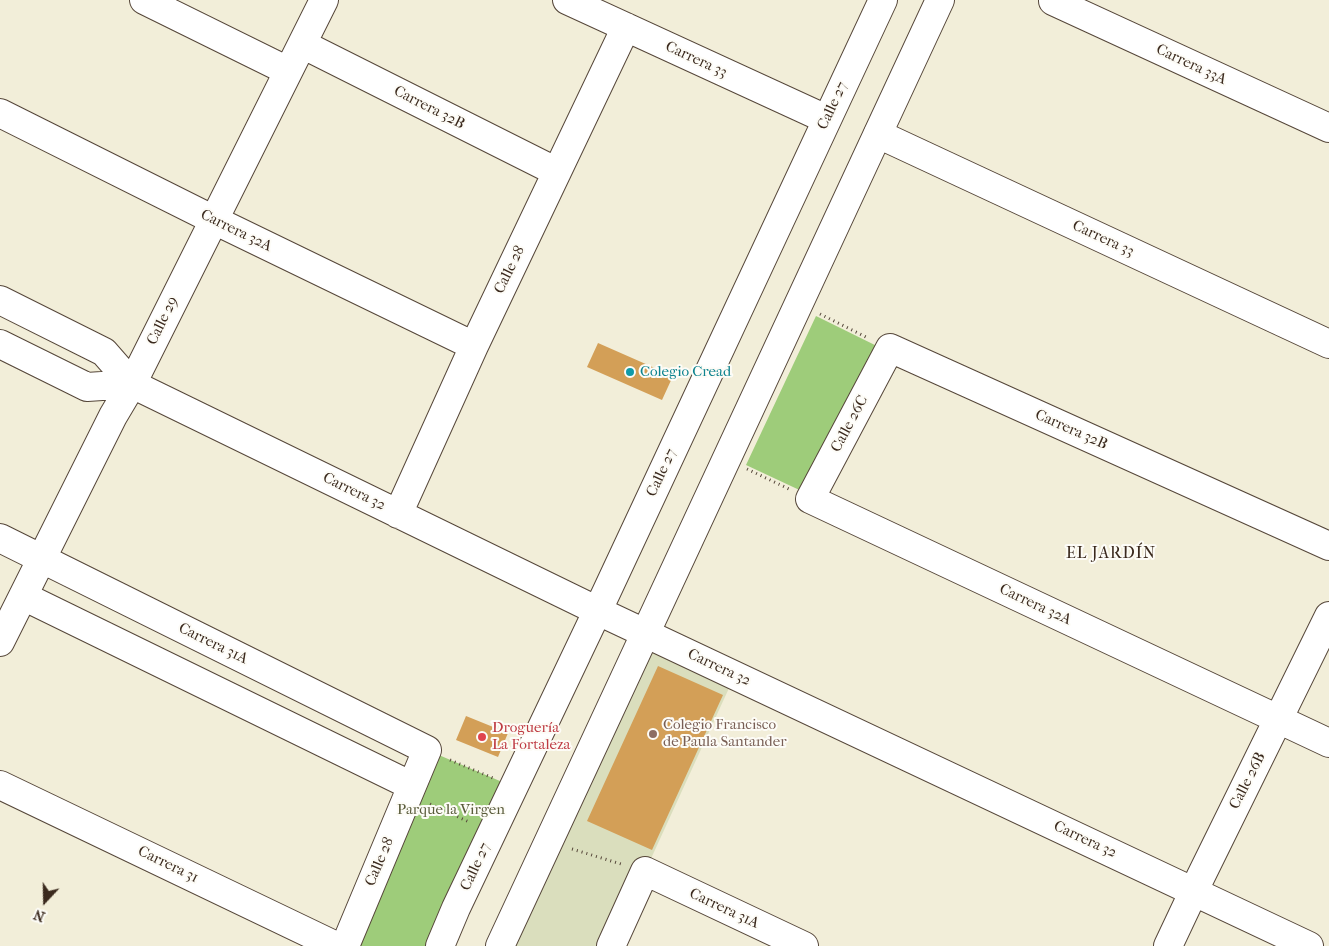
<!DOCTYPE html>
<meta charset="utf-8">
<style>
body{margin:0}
#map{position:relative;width:1329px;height:946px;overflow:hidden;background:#f2eed9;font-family:"IM FELL French Canon",serif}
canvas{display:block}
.north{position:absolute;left:20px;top:876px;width:50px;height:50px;-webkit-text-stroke:4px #fdfcf7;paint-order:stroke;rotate:201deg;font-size:14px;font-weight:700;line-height:20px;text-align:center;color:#3b2a1e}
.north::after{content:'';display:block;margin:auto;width:18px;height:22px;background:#3b2a1e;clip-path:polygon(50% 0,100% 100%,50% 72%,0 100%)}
</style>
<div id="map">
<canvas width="1329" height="946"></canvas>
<div class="north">N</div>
</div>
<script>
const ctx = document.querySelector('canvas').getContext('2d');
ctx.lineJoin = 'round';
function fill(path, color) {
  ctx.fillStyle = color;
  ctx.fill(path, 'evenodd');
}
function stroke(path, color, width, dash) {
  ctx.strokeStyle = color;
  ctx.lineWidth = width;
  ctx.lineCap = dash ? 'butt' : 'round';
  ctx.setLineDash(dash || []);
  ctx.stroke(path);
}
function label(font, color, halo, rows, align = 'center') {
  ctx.font = font + ' "IM FELL French Canon",serif';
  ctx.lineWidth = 4;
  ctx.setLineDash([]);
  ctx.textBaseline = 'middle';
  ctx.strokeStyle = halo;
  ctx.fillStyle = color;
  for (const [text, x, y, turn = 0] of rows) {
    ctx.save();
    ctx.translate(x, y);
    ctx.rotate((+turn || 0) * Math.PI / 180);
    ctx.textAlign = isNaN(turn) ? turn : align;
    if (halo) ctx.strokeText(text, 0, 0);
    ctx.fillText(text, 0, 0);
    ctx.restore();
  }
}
const built = new Path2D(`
 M645,633L735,675L611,946H500Z`);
const green = new Path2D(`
 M816,316L885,350L808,494L746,465Z
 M427,750L514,787L440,946H345Z`);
const building = new Path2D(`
 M598,343L673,376L662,400L587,367Z
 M658,666L723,695L652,850L587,821Z
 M466,716L508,733L498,757L456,740Z`);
const path = new Path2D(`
 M820,314L868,338
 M747,469L789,489
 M450,760L493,778
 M430,804L469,822
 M572,849L621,864`);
const minor = new Path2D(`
 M144,0L288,71
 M567,0L826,119
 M1054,0L1053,1L1329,128
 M302,44L557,172
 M0,113L214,220L474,346
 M878,134L1329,344
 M0,300L104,352L132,384L598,611L1309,946
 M0,344L87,387L132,384
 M398,514L474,346L626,27
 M0,538L427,750L345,946
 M1329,546L890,348L810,499L1329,743
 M23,596L412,786
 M0,642L113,416L132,384L324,0
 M0,785L336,946
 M611,946L645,871L804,946
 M1168,946L1201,876L1329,616`);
const major = new Path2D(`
 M440,946L456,908L606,593L883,0
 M500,946L940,0`);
const markers = [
 [630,372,5,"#0f9aa8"],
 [653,734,5,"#8d6e63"],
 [482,737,5,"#e0444e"]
];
const streetNames = [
 ["Carrera 33",696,60,25],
 ["Carrera 33A",1191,65,25],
 ["Calle 27",833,106,-65],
 ["Carrera 32B",429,108,27],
 ["Carrera 32A",236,231,26],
 ["Carrera 33",1103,239,25],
 ["Calle 28",510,270,-64],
 ["Calle 29",163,321,-64],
 ["Calle 26C",850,424,-62],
 ["Carrera 32B",1071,430,24],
 ["Calle 27",662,473,-65],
 ["Carrera 32",354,492,26],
 ["Carrera 32A",1035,605,25],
 ["Carrera 31A",213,644,26],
 ["Carrera 32",719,668,25],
 ["Calle 26B",1248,781,-63],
 ["Carrera 32",1085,840,25],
 ["Calle 28",380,862,-67],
 ["Carrera 31",168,865,26],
 ["Calle 27",476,867,-65],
 ["Carrera 31A",724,909,25]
];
const cultureNames = [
 ["Colegio Cread",640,372]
];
const educationNames = [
 ["Colegio Francisco",663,725],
 ["de Paula Santander",663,742]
];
const healthNames = [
 ["Droguería",492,728],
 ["La Fortaleza",492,745]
];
const parkNames = [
 ["Parque la Virgen",451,810]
];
const neighbourhoodNames = [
 ["EL JARDÍN",1111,554]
];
fill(built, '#dadebd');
fill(green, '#9ecc7a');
fill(building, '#d39f57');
stroke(minor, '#56473a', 30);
stroke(major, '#56473a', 30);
stroke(path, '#56473a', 3, [1, 4]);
stroke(minor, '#fff', 28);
stroke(major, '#fff', 28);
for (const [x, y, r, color] of markers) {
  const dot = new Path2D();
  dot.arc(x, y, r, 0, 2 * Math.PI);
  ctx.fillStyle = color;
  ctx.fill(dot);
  stroke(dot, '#fdfcf7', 2);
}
label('15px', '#3b2a1e', '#fdfcf7', streetNames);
label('15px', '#0d838f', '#fdfcf7', cultureNames, 'left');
label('15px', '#785e54', '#fdfcf7', educationNames, 'left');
label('15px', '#be3a42', '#fdfcf7', healthNames, 'left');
label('15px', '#595b3a', '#fdfcf7', parkNames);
ctx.letterSpacing = '1px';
label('16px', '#3b2a1e', '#fdfcf7', neighbourhoodNames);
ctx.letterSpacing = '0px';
</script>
